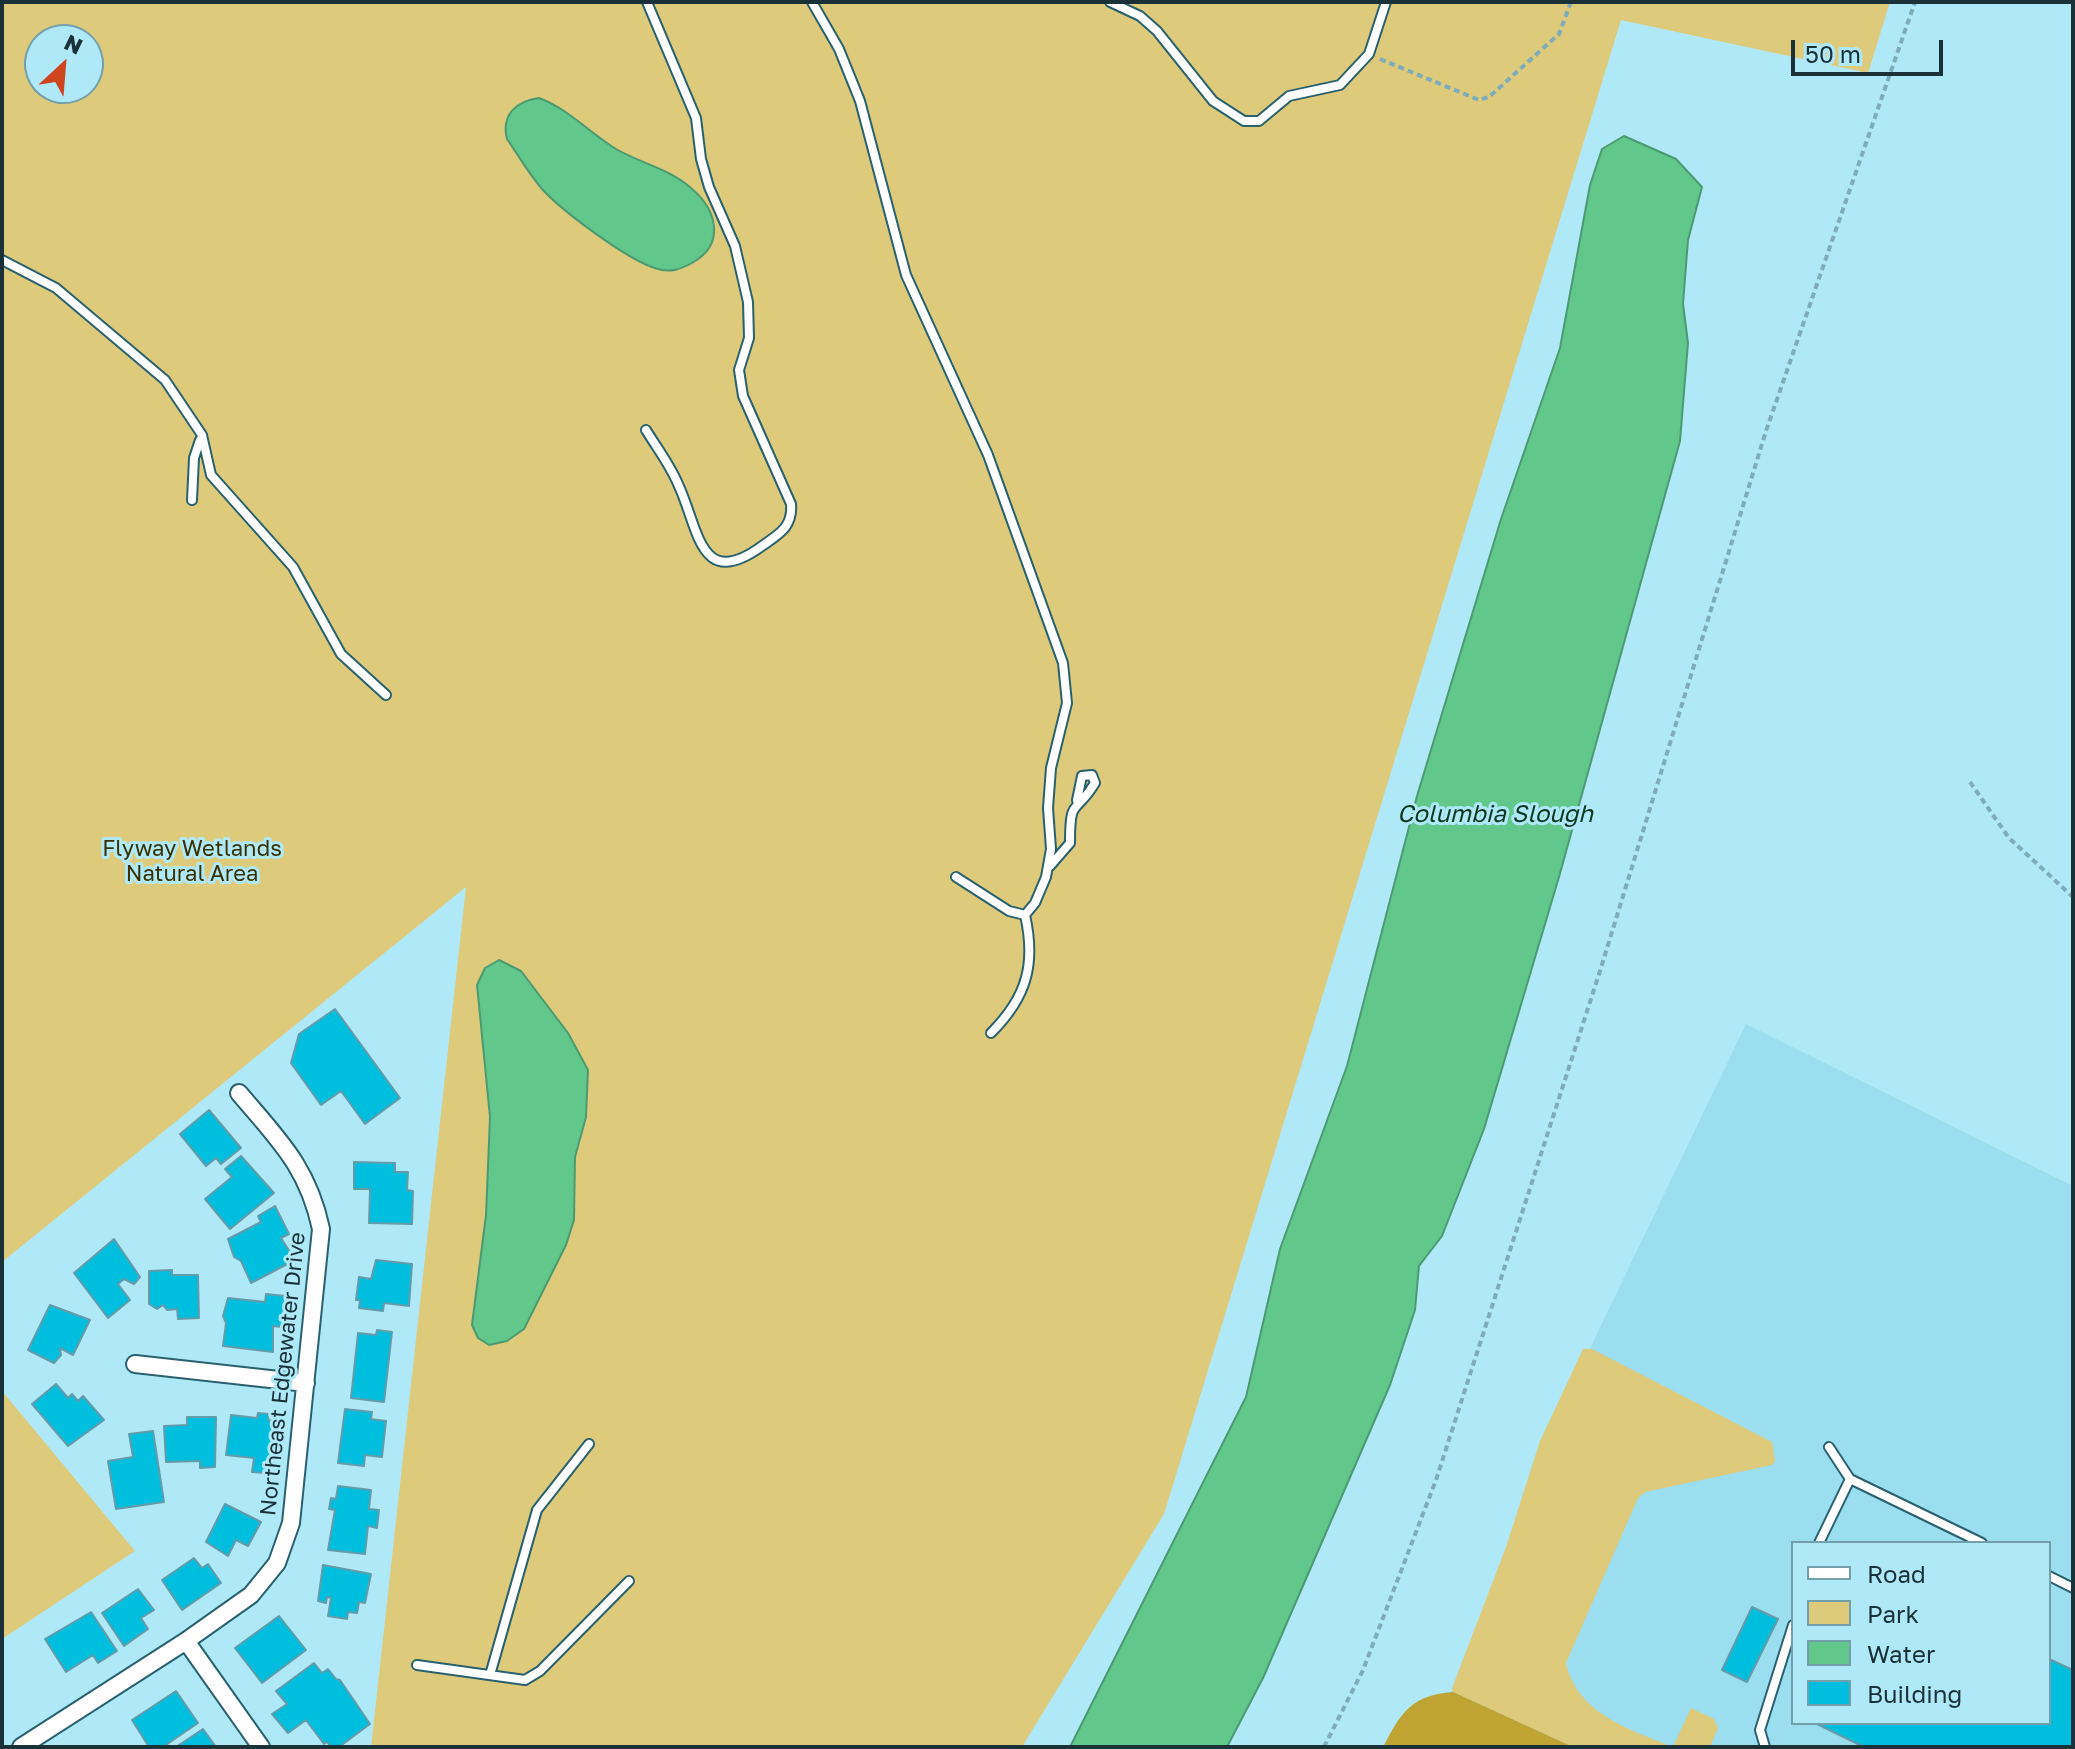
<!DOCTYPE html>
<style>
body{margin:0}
#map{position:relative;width:2075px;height:1749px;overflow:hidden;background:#afe9f8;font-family:"Golos Text",sans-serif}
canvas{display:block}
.frame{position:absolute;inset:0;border:4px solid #1a3137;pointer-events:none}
.legend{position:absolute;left:1791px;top:1541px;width:260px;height:184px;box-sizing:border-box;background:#afe9f8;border:2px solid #739fab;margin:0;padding:10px 14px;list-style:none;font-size:24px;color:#1a3137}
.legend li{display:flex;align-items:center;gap:16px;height:40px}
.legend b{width:40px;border:2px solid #739fab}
.north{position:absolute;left:24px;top:24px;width:80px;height:80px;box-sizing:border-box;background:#afe9f8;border:2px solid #739fab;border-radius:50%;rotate:26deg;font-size:22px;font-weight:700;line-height:32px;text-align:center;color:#1a3137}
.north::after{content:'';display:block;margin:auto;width:28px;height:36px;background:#cd441f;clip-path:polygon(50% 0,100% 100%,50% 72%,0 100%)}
.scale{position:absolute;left:1791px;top:40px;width:152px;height:36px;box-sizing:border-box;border:4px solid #1a3137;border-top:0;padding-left:10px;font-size:24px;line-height:28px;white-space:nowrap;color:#1a3137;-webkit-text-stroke:6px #afe9f8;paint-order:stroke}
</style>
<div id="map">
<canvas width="2075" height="1749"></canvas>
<div class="frame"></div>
<ul class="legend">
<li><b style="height:10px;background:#fff"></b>Road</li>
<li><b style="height:22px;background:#deca7b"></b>Park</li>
<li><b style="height:22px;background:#61c78a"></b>Water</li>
<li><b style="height:22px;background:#00bede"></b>Building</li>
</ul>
<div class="north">N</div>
<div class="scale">50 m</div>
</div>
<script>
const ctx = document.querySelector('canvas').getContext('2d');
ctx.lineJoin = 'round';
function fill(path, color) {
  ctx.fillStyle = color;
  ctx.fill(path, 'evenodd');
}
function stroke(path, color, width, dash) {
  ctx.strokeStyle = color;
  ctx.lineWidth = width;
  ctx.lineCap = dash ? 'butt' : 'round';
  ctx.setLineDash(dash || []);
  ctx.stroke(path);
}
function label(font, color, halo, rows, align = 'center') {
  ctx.font = font + ' "Golos Text",sans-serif';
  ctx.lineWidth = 6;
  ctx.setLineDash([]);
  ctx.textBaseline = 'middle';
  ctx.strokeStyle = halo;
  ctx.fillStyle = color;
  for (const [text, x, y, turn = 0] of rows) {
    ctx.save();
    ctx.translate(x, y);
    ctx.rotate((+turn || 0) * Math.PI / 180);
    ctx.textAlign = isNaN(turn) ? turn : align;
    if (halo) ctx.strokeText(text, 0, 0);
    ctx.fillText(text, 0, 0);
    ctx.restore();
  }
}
const built = new Path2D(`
 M1746,1024L2073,1186V1747H1423L1454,1686L1593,1342ZM1793,1543H2049V1723H1793Z`);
const green = new Path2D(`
 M2,2H1890L1868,73L1621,20L1164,1514L1022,1747H371L466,887L2,1262ZM40,40H88V88H40Z
 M1583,1349H1592L1772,1442L1775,1461L1772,1465L1645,1492L1638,1498L1566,1663C1577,1714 1631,1730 1673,1747H1573L1453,1692L1452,1688L1506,1547L1540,1441Z
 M2,1391L135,1551L2,1639Z
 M1691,1708L1714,1719L1718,1728L1710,1747H1673Z`);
const forest = new Path2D(`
 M1453,1692L1573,1747H1383C1401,1712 1412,1695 1453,1692Z`);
const water = new Path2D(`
 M539,98C567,108 590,133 616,149C640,163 670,169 691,188C717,210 726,244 692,263C681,269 671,273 658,269C630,262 562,211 542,189C529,174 518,155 507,139C501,115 516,101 539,98Z
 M1624,136L1676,159L1702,187L1688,240L1683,304L1688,343L1680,441L1559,877L1484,1129L1442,1236L1419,1266L1415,1310L1390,1385L1263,1678L1227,1747H1070L1246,1397L1280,1249L1347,1066L1417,796L1501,519L1560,348L1590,185L1602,149Z
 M499,960L521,971L568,1033L588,1070L586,1117L575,1157L574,1220L566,1245L524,1329L507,1341L489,1345L478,1338L472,1325L486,1215L490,1117L477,985L485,968Z`);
const building = new Path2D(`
 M335,1009L400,1098L365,1124L341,1091L321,1105L291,1063L299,1034Z
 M209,1110L241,1148L221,1164L216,1158L206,1166L180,1134Z
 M241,1156L274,1193L230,1229L205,1199L232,1177L225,1169Z
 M354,1162L395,1163V1172H408L407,1190L413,1191L412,1224L369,1223L370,1189H354Z
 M275,1206L289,1234L281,1238L295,1260L251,1283L241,1261L234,1257L228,1239L261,1222L258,1216Z
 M114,1239L140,1277L134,1284L124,1279L118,1284L130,1300L108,1318L74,1273Z
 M376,1260L412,1264L409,1306L384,1303L383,1311L359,1308L360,1300H356L359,1277L371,1279Z
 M172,1270V1275H198L199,1318L178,1319L177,1309L167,1310L163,1305L157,1309L149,1304V1271Z
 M266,1294L285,1296L282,1327L273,1326V1352L223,1346L226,1323L223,1316L228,1298L265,1302Z
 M50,1305L90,1320L73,1355L60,1348L61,1355L54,1363L28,1350Z
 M377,1330L392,1332L384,1402L351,1398L358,1333L376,1335Z
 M56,1384L68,1398L72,1394L78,1401L83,1396L104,1420L68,1446L32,1404Z
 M345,1409L372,1412L371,1419L386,1421L382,1457L365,1455L364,1466L338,1463Z
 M258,1413L269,1414L268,1420L279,1422L274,1460L267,1459L265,1473L252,1472L254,1458L226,1455L231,1415L257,1418Z
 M187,1417H216L215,1467L200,1468V1461L166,1462L164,1426L187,1425Z
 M153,1431L164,1502L116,1509L108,1461L133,1457L129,1434Z
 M338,1486L371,1490L369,1509L379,1510L377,1528L368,1526L365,1554L328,1550L335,1510L329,1509L331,1498L336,1499Z
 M225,1504L261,1522L248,1546L236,1540L228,1556L206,1542Z
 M194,1558L202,1568L208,1564L221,1583L182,1610L162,1580Z
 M323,1565L371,1574L365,1603L359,1602L357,1613L348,1612L347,1619L328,1616L331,1598L327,1597L326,1603L318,1601Z
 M138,1589L154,1610L141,1618L148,1629L124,1646L102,1613Z
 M1752,1607L1778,1619L1747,1682L1722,1670Z
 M91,1612L117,1651L98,1663L93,1655L66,1672L45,1639Z
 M279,1616L306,1650L262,1683L235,1648Z
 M2049,1659L2073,1670V1747H1864L1815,1723H2049Z
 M314,1663L322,1673L328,1669L336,1679L340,1680L370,1724L339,1747H331L327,1742L324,1744L306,1720L288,1733L272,1714L287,1704L276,1691Z
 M176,1691L198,1723L163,1747H149L132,1720Z
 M203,1729L216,1747H176Z`);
const path = new Path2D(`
 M1380,59L1479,100L1489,97L1559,34L1571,2
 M1970,782L2009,838L2073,897
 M1324,1747L1363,1670L1436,1480L1600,971L1766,431L1915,2`);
const service = new Path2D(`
 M812,2L839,49L860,101L906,275L988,455L1063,663L1067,703L1051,768L1048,808L1051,849L1046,877L1035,903L1025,915L1009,911L956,877
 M1110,2L1140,16L1157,31L1213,101L1244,121H1259L1289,96L1340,85L1369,54L1386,2
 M2,260L56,288L165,380L202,435L211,475L293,567L341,654L386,695
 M646,430C657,448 670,465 678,484C699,528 699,592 762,546C779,534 793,527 791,504L743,396L739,370L749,338L748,302L735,246L709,187L701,159L696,118L647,2
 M192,500L194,458L200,440
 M1050,866L1070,843C1070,796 1075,816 1095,783L1092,775L1082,776L1077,800
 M991,1033C1027,997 1036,964 1025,915
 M1829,1447L1850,1479L1982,1543
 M1819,1543L1850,1479
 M2049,1576L2073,1588
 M417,1665L525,1680L540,1671L629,1581
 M490,1675L537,1510L589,1444
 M1765,1747L1760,1730L1793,1625`);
const minor = new Path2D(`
 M135,1364L306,1383
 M186,1641L261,1747
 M21,1747L186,1641L251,1595L277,1563L291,1523L321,1229C308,1167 278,1139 239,1093`);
const parkNames = [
 ["Flyway Wetlands",192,849],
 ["Natural Area",192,874]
];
const streetNames = [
 ["Northeast Edgewater Drive",283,1374,-84]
];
const waterNames = [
 ["Columbia Slough",1495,814]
];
fill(built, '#9adeef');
fill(green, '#deca7b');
fill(forest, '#bfa434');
fill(water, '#61c78a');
stroke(water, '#4c9a71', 2);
fill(building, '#00bede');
stroke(building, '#649ba9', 2);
stroke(service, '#29616e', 12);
stroke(minor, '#29616e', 20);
stroke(path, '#7eacb8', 4, [6, 4]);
stroke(service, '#fff', 8);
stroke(minor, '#fff', 16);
label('22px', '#3b3000', '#afe9f8', parkNames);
label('22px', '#1a3137', '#afe9f8', streetNames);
label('italic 24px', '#0d3820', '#afe9f8', waterNames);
</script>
